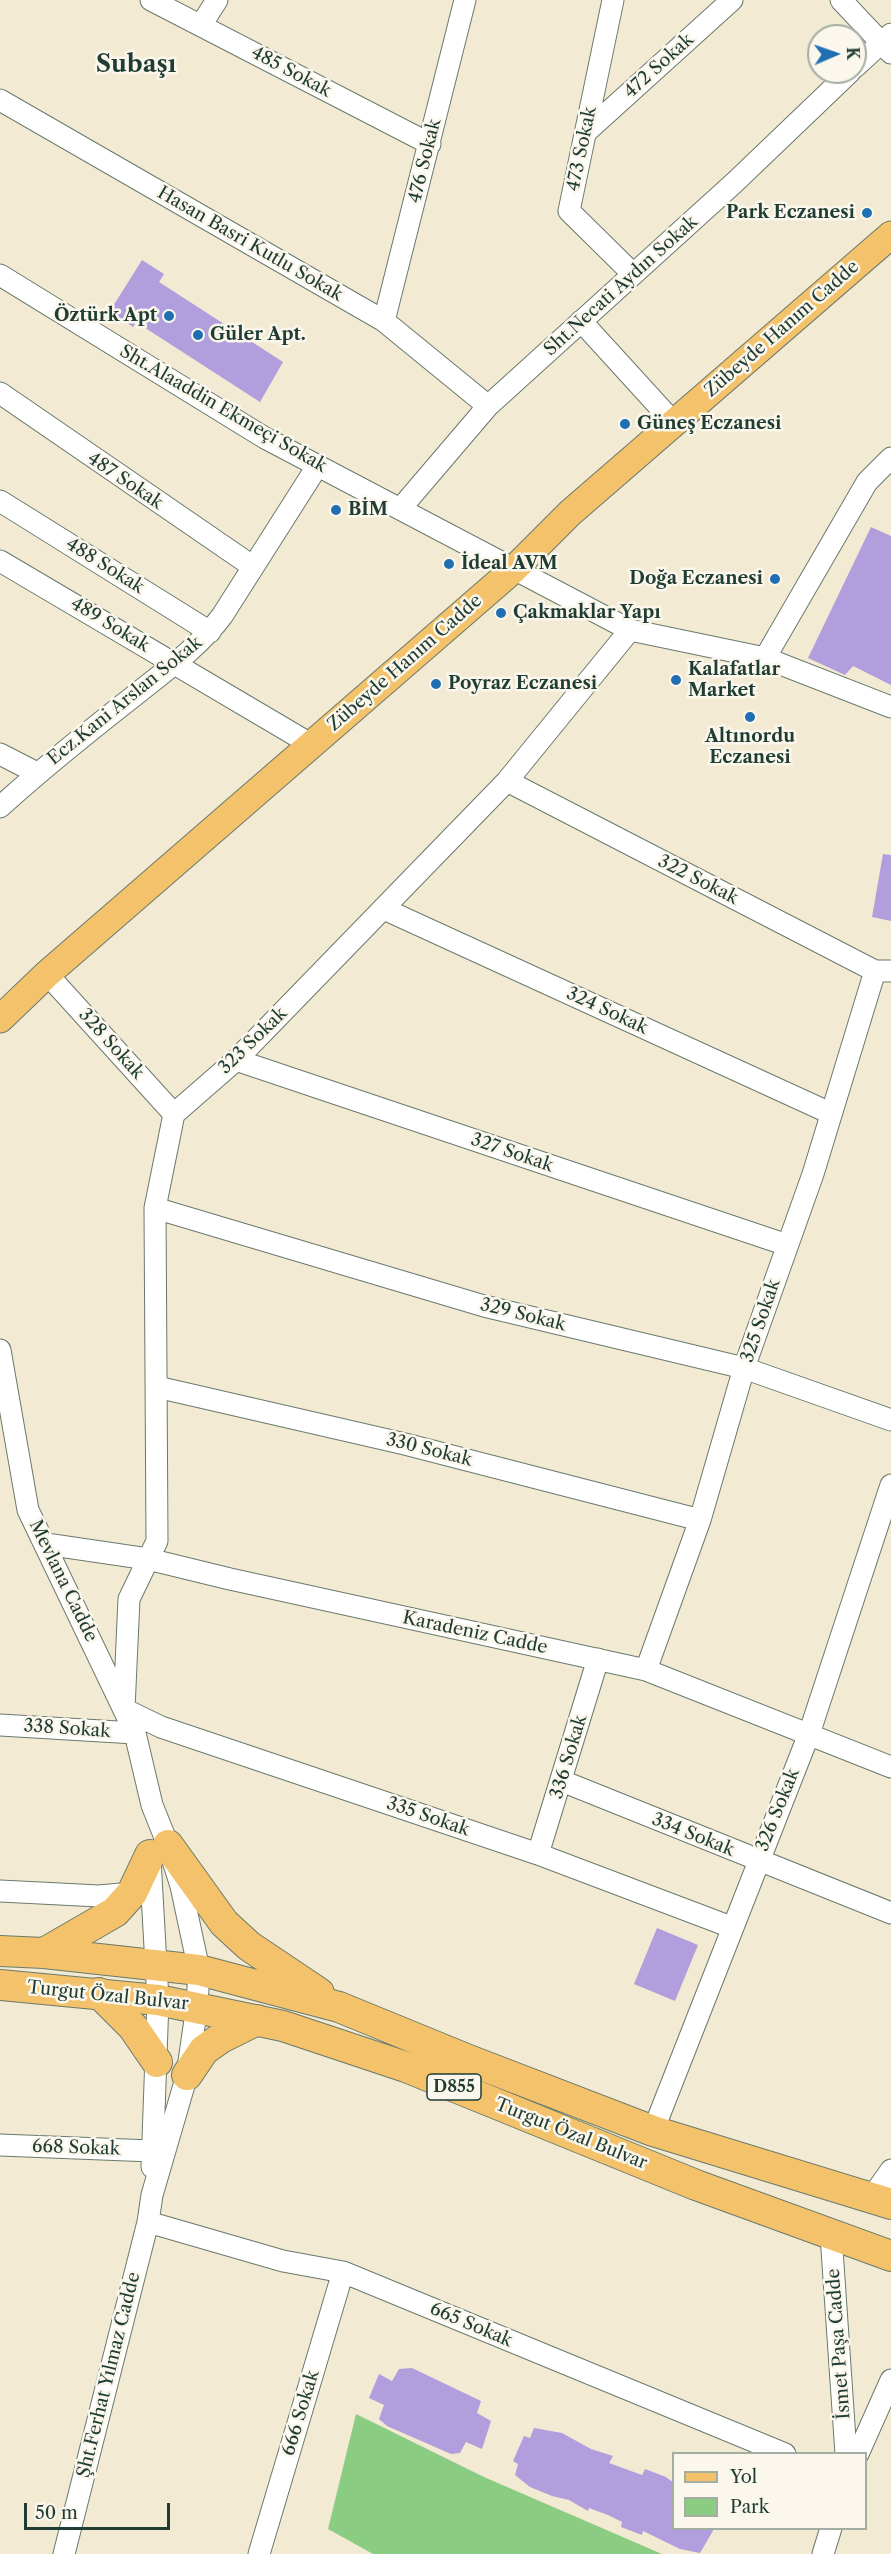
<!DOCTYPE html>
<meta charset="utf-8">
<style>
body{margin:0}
#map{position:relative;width:891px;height:2554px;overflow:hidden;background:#f3ead3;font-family:"Libre Caslon Text",serif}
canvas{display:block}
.legend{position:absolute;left:672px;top:2452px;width:195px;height:78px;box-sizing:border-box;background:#fbf7ec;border:2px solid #a3ada2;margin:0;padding:8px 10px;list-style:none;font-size:18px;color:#1f3d34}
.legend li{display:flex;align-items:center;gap:12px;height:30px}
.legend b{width:30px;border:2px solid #a3ada2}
.north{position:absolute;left:807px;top:24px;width:60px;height:60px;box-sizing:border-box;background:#fbf7ec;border:2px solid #a3ada2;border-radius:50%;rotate:88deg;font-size:16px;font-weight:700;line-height:24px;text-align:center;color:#1f3d34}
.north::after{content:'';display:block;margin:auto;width:21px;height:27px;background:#1f6fb2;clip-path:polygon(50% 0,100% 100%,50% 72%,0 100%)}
.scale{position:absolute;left:24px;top:2503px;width:146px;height:27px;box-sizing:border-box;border:3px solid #1f3d34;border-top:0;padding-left:8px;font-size:18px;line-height:21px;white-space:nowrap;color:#1f3d34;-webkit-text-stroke:4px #fbf7ec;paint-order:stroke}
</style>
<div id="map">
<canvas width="891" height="2554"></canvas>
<ul class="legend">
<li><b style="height:8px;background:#f3c26a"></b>Yol</li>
<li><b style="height:16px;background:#8bcc83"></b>Park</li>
</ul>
<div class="north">K</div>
<div class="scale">50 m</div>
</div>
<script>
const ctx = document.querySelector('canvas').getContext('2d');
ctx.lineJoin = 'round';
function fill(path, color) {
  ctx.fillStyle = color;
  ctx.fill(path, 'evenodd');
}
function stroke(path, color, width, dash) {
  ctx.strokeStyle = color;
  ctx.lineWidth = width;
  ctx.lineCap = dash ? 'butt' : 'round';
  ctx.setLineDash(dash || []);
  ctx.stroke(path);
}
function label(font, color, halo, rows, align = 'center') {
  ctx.font = font + ' "Libre Caslon Text",serif';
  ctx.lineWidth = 5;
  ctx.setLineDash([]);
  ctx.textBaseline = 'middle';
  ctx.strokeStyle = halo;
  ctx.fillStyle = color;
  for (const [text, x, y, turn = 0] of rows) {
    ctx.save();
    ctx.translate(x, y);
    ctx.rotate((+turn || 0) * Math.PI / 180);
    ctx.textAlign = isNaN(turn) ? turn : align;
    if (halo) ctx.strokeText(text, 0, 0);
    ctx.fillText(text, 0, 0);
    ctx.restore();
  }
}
const green = new Path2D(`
 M356,2414L484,2477L662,2554H373L328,2529Z`);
const building = new Path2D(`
 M142,260L164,274L159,282L283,362L260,402L136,322L133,327L110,311Z
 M871,527L891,536V685L853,666L845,675L808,658Z
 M883,854L891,855V921L872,917Z
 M657,1928L698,1945L675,2001L634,1984Z
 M412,2368L481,2401L477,2413L491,2421L482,2449L466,2442L460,2453L451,2454L387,2426L379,2419L384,2405L369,2398L379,2374L392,2381L399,2369Z
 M534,2428L562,2433L591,2449L613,2456L609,2463L642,2475L645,2469L666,2477L674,2483V2529H714L700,2553L680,2549L643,2531L642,2535L621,2527L622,2522L608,2515L589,2508L588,2511L569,2500L552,2496L530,2487L515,2475L518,2464L513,2461L524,2436L530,2438Z`);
const minor = new Path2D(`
 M151,0L430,144
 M613,0L569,211L633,274
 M841,0L891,53
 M201,25L217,0
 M855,67L891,34
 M0,100L384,321L488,406
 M585,133L732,0
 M0,275L265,438L630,630L765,658L891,707
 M384,321L465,0
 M581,321L674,423
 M0,393L252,566
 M0,501L210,632
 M401,508L488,406L734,183L850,72
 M0,561L312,745
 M630,630L507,781L236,1060L174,1114L155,1208L157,1541L129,1599L124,1709L161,1727L538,1854L731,1927
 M765,658L867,482L891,458
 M0,754L37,773
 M507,781L875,971H891
 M0,807C43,768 88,732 134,696C165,671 198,648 222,616L318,465
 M384,909L830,1113
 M47,974L174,1114
 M236,1060L787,1245
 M155,1208L484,1306L744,1368L891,1420
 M0,1350L28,1510L135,1733L152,1805L168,1845L181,1886L199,1970L197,2006L187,2075L152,2195L148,2222L64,2554
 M157,1387L405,1444L700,1520
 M46,1544L148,1559L230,1579L646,1670L891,1767
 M646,1670L700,1520L744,1368L813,1174L875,971
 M0,1725L135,1733
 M562,1781L891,1913
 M538,1854L598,1659
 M150,1859L158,2000L152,2167
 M0,1891L99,1896L132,1893
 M653,2131L809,1734L891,1485
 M0,2145L152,2151
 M872,2197L891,2170
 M148,2222L283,2261L343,2272L785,2454
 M831,2235L846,2454
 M858,2454L891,2380
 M259,2554L343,2272
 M823,2554L831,2528`);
const major = new Path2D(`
 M0,1019L47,974L514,569L570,513L891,235`);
const highway = new Path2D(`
 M168,1845L224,1923L249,1946L319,1993
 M0,1951L44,1953L199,1970L339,2007L466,2059L653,2131L891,2204
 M44,1953L115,1912L132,1893L150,1855
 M0,1985L158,2000L283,2026L406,2067L696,2185L891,2256
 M99,1993L133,2027L157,2062
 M187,2075L204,2050L221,2038L257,2020`);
const markers = [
 [867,213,6,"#1f6fb2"],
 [169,316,6,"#1f6fb2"],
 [198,335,6,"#1f6fb2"],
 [625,424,6,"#1f6fb2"],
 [336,510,6,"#1f6fb2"],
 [449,564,6,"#1f6fb2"],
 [775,579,6,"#1f6fb2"],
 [501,613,6,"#1f6fb2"],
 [676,680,6,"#1f6fb2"],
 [436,684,6,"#1f6fb2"],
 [750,717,6,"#1f6fb2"]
];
const shields = [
 [454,2087,54]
];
const shieldNames = [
 ["D855",454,2087]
];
const streetNames = [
 ["472 Sokak",659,66,-42],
 ["485 Sokak",291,72,28],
 ["473 Sokak",582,149,-78],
 ["476 Sokak",425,161,-76],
 ["Hasan Basri Kutlu Sokak",250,244,30],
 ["Sht.Necati Aydın Sokak",621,286,-42],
 ["Zübeyde Hanım Cadde",782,329,-41],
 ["Sht.Alaaddin Ekmeçi Sokak",223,409,30],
 ["487 Sokak",125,481,34],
 ["488 Sokak",105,566,32],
 ["489 Sokak",110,625,31],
 ["Zübeyde Hanım Cadde",405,663,-41],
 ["Ecz.Kani Arslan Sokak",125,701,-39],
 ["322 Sokak",698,880,27],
 ["324 Sokak",607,1011,25],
 ["323 Sokak",253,1041,-44],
 ["328 Sokak",111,1044,48],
 ["327 Sokak",512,1153,19],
 ["329 Sokak",523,1315,14],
 ["325 Sokak",761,1321,-71],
 ["330 Sokak",429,1450,14],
 ["Mevlana Cadde",63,1581,64],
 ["Karadeniz Cadde",475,1633,12],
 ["338 Sokak",67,1729,4],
 ["336 Sokak",569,1757,-73],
 ["326 Sokak",778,1810,-68],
 ["335 Sokak",428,1817,19],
 ["334 Sokak",693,1835,22],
 ["Turgut Özal Bulvar",108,1996,6],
 ["Turgut Özal Bulvar",571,2134,22],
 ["668 Sokak",76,2148,2],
 ["665 Sokak",471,2325,23],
 ["İsmet Paşa Cadde",839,2344,-94],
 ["Şht.Ferhat Yılmaz Cadde",109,2375,-76],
 ["666 Sokak",301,2413,-73]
];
const poiNames = [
 ["Park Eczanesi",855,213,"right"],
 ["Öztürk Apt",157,316,"right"],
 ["Güler Apt.",210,335],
 ["Güneş Eczanesi",637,424],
 ["BİM",348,510],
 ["İdeal AVM",461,564],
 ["Doğa Eczanesi",763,579,"right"],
 ["Çakmaklar Yapı",513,613],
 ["Kalafatlar",688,670],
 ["Market",688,691],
 ["Poyraz Eczanesi",448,684],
 ["Altınordu",750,737,"center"],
 ["Eczanesi",750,758,"center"]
];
const districtNames = [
 ["Subaşı",136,65]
];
fill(green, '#8bcc83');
fill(building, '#b19edc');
stroke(minor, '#697a6c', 23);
stroke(major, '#697a6c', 29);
stroke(highway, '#697a6c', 32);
stroke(minor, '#fff', 21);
stroke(major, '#f3c26a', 27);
stroke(highway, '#f3c26a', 30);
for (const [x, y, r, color] of markers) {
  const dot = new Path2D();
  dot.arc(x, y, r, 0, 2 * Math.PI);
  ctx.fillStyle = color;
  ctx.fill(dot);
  stroke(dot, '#fbf7ec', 2);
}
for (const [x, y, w] of shields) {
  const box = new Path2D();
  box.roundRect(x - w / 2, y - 13, w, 26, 4.5);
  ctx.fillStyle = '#fbf7ec';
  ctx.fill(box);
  stroke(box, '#1f3d34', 1.5);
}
label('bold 16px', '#1f3d34', null, shieldNames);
label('18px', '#1f3d34', '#fbf7ec', streetNames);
label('bold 18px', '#1f3d34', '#fbf7ec', poiNames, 'left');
label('bold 24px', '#1f3d34', '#fbf7ec', districtNames);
</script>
